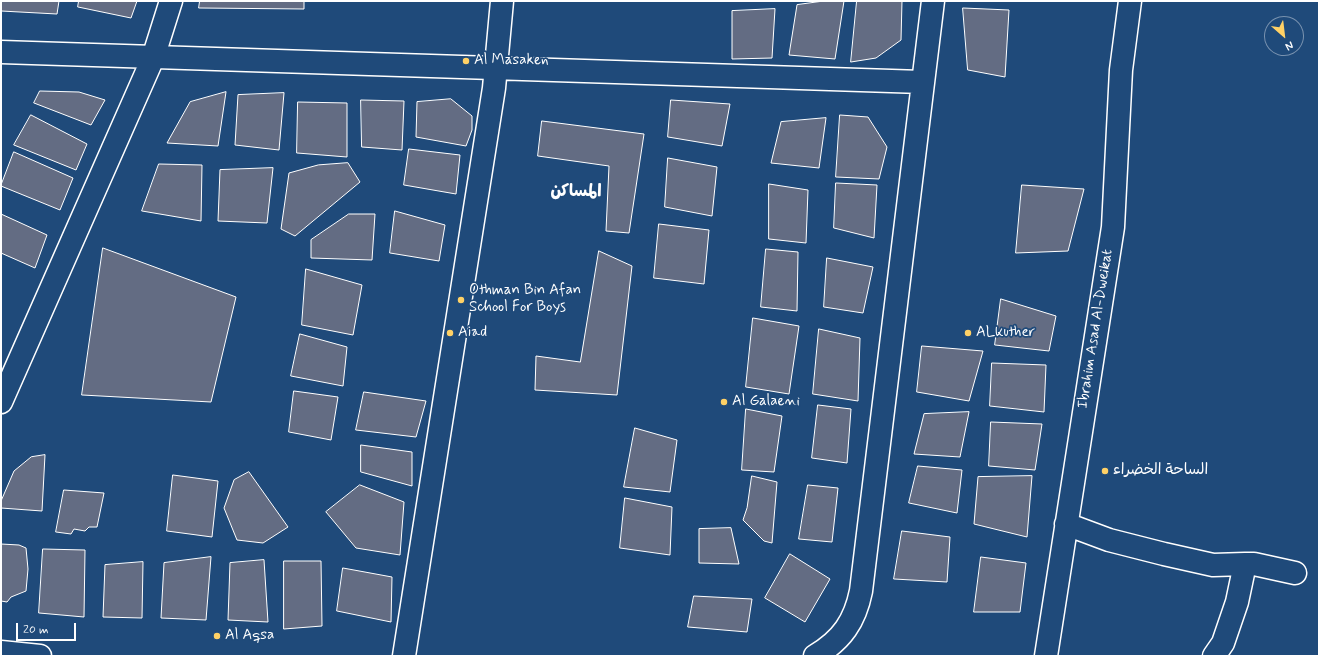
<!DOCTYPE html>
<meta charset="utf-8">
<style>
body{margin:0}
#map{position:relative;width:1320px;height:657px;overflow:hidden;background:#1f4a7a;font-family:Mynerve,sans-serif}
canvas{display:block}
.frame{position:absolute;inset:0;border:2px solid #fff;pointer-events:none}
.north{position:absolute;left:1264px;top:16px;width:40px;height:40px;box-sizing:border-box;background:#1f4a7a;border:1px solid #7992af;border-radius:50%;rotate:152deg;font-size:11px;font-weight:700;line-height:16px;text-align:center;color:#fff}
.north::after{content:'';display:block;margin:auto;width:14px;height:18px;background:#ffd166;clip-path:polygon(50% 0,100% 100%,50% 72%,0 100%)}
.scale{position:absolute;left:16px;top:623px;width:60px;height:18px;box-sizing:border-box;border:2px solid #fff;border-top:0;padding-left:5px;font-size:12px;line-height:14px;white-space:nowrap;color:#fff;-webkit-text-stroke:3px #1f4a7a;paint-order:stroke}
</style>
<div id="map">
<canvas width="1320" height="657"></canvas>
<div class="frame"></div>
<div class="north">N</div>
<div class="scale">20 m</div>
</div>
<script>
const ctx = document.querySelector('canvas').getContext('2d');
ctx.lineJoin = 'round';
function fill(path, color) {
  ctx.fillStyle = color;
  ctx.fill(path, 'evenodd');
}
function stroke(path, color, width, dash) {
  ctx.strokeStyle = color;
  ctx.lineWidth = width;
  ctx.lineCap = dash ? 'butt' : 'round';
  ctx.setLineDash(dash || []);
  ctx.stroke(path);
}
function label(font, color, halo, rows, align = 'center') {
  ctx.font = font + ' Mynerve,"Playpen Sans Arabic",sans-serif';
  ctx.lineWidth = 3.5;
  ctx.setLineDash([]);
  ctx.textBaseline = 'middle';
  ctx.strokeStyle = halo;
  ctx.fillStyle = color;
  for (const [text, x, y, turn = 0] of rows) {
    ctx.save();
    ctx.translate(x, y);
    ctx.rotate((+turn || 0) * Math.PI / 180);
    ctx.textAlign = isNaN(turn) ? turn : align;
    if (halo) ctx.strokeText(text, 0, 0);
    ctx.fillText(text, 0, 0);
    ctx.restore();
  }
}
const building = new Path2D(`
 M1,1H59L57,14L1,11Z
 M79,1H137L131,18L78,7Z
 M200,1H304V9L199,8Z
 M824,1H844L835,59L789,55L797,5Z
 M857,1H902L901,40L876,58L851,62Z
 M963,8L1009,10L1005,77L968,70Z
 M775,9L772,58L732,59V11Z
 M40,91L79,92L105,100L91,125L34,103Z
 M226,92L218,146L167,143L190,102Z
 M284,93L279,150L235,145L238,95Z
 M451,99L472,116V130L466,146L416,137L417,102Z
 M361,100L404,101L402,150L362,147Z
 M671,100L730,104L722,146L668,137Z
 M298,102L347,103V157L297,153Z
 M31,115L87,144L76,170L14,145Z
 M840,115L868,117L887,147L879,179L836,177Z
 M826,118L819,168L771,163L781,122Z
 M542,121L644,134L629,233L606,231L609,166L538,156Z
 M409,149L460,155L456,194L404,185Z
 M14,152L73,178L60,210L1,186Z
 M668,158L717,167L712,216L665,207Z
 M348,163L360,182L295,236L281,229L289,173L318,165Z
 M159,164L202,165L201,221L142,211Z
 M273,168L267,223L218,221L220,170Z
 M836,183L877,185L874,238L834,228Z
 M769,184L808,190L806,243L769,239Z
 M1022,185L1084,189L1068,251L1016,253Z
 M395,211L445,225L439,261L390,253Z
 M1,214L47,235L35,268L1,253Z
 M349,214H375L372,260L311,258V240Z
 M659,224L709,230L704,284L654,278Z
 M103,248L236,297L211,402L82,395Z
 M766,249L798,252L797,311L761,307Z
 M599,251L632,266L617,395L535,390L536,356L580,362Z
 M827,258L873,267L863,313L824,307Z
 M306,269L362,285L353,335L302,325Z
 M1001,299L1056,316L1049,351L995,345Z
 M753,318L799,326L789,394L746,387Z
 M819,329L860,338L858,401L813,394Z
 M300,334L347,347L343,386L291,376Z
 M922,346L983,351L969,401L917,392Z
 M992,363L1046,365L1044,412L990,406Z
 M294,391L338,397L331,440L289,432Z
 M364,392L426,401L416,437L356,430Z
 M818,405L851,409L847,463L812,458Z
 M746,409L782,416L774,472L742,470Z
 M969,412L960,457L914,454L924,414Z
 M991,422L1042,424L1035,470L989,466Z
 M635,428L677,440L670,492L624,487Z
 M361,445L412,452V486L361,472Z
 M45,455L42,511L1,508V501L14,471L31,457Z
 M918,466L962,470L957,513L909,503Z
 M249,472L288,527L263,543L237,540L224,508L234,480Z
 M173,475L218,481L212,537L167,531Z
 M752,476L777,482L772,543L764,541L743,520L747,508Z
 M1032,476L1027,537L974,524L978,477Z
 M360,485L404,502L400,555L356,548L326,512Z
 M808,485L838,488L832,542L799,539Z
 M64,490L104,493L97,527H89L85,531L74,529L71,534L56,532Z
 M625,498L672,507L670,555L620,548Z
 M731,528L739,564L699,563V529Z
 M902,531L950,537L947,582L894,579Z
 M1,544L19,545L26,548L28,569L26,591L11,597L7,602L1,601Z
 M43,549L85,550L84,617L39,613Z
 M790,554L830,579L805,622L765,598Z
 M211,557L206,620L161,618L164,563Z
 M981,557L1026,563L1020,612H974Z
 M264,560L268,622L228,620L230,563Z
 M284,561H321L322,626L284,629Z
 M143,562L142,618L103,617L105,565Z
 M343,568L392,577L391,622L337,611Z
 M694,596L752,599L747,632L688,627Z`);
const street = new Path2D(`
 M1,52L922,82
 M1,402L153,58L171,1
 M1066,524L1109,540L1164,554L1213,565L1245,564L1237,602L1223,643L1214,656
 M1245,564H1254L1295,573
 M1,652L40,656
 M404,656L494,88L502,1
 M815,656C842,640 855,621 861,591L933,1
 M1046,656L1113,227L1121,70L1130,1`);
const markers = [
 [466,61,4,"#ffd166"],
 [461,300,4,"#ffd166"],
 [450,333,4,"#ffd166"],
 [968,333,4,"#ffd166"],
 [724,402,4,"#ffd166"],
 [1105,471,4,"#ffd166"],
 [217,636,4,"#ffd166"]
];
const poiNames = [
 ["Al Masaken",474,61],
 ["Othman Bin Afan",469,291],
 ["School For Boys",469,308],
 ["Aiad",458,333],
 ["ALkuther",976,333],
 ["Al Galaeni",732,402],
 ["الساحة الخضراء",1113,471],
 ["Al Aqsa",225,636]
];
const streetNames = [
 ["Ibrahim Asad Al-Dweikat",1096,329,-81]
];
const quarterNames = [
 ["المساكن",576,192]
];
fill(building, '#636c83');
stroke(building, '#fff', 1);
stroke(street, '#fff', 25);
stroke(street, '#1f4a7a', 22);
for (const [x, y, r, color] of markers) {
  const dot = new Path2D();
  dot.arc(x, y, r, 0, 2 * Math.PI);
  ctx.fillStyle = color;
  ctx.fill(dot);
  stroke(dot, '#1f4a7a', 1.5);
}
label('15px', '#fff', '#1f4a7a', poiNames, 'left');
label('15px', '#fff', '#1f4a7a', streetNames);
label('bold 17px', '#fff', '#1f4a7a', quarterNames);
</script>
